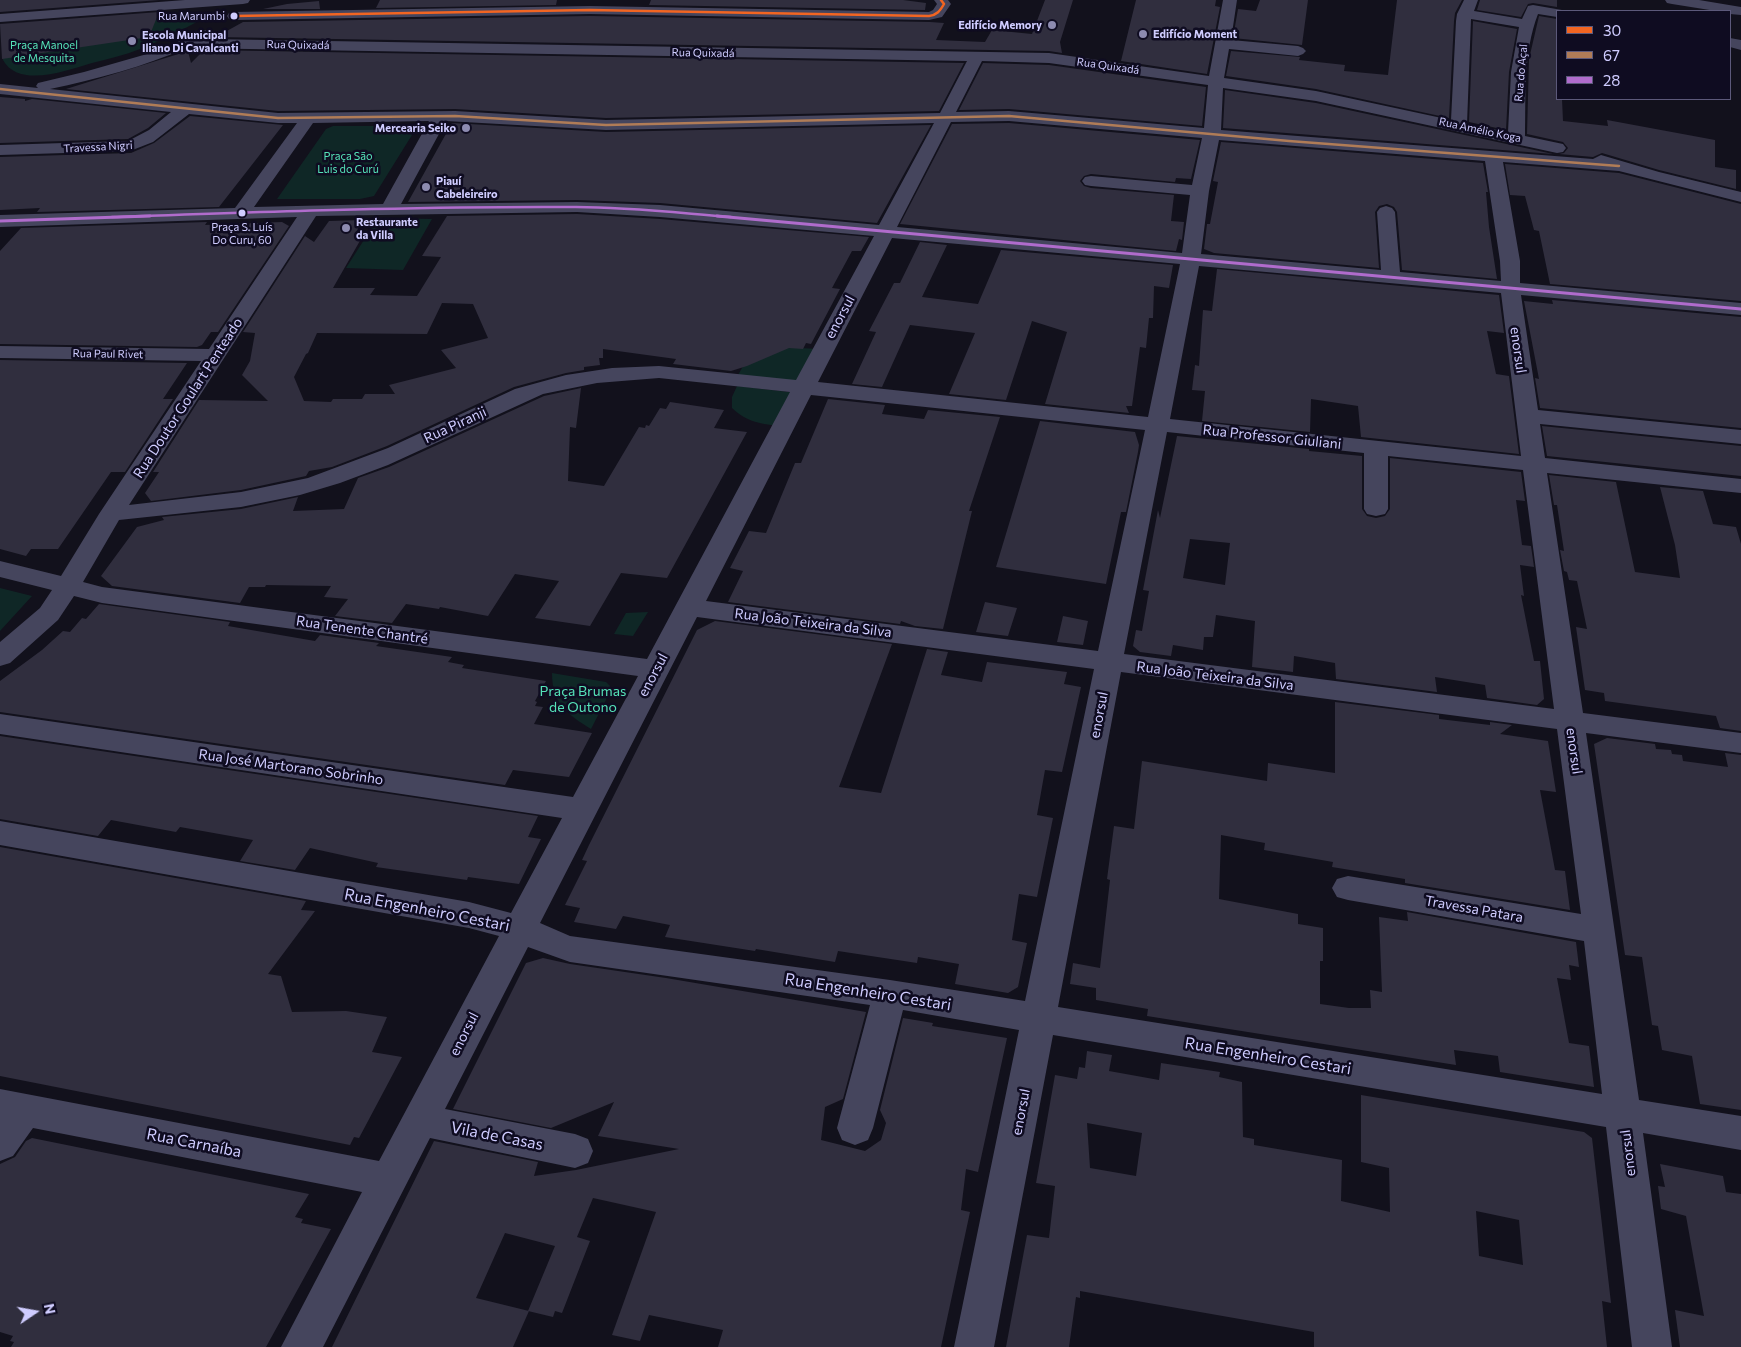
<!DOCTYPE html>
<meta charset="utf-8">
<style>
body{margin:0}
#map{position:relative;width:1741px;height:1347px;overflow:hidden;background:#12111c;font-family:Commissioner,sans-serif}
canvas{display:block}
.legend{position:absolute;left:1556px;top:10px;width:175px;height:90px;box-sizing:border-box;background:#0f0c21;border:1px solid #5c597a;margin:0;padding:6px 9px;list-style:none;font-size:15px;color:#cfccff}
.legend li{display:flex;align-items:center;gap:10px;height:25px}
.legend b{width:25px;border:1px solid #5c597a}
.north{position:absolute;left:10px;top:1287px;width:50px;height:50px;-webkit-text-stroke:4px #0f0c21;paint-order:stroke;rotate:78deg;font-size:14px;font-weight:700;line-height:20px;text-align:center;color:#cfccff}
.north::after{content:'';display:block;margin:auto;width:18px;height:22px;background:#cfccff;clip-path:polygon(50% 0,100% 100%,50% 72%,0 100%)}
</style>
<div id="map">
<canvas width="1741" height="1347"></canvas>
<ul class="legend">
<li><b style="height:6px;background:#f26522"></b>30</li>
<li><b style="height:6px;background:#b07c57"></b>67</li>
<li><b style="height:6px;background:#b06ccc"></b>28</li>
</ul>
<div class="north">N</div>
</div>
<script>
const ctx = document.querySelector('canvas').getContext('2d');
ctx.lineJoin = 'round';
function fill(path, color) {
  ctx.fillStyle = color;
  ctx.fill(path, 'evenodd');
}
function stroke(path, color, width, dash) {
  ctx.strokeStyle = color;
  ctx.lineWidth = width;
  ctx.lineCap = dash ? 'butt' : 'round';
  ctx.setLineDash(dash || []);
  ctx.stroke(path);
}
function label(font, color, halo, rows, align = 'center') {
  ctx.font = font + ' Commissioner,sans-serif';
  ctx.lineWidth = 5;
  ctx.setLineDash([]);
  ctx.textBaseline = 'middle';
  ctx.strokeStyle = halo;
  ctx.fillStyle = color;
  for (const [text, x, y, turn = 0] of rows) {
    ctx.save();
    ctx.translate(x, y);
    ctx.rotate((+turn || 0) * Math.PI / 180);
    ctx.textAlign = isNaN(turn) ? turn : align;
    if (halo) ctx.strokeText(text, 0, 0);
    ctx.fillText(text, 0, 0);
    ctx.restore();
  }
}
const green = new Path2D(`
 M216,12C191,25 166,39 140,49C125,55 108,59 92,63C68,70 19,89 3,60V55L119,17Z
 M333,126H406L411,130L412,135L374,196L360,199H277L326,129Z
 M378,218L432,219L403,270L346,268Z
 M780,347L819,349L802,382L738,375L746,361Z
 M737,386L797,393L780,426C760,424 747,422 732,408V397Z
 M0,588L32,596L0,631Z
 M648,612L633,636L614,634L626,613Z
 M552,673L606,682L610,686V692L591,729C567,714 552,704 552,673Z`);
const building = new Path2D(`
 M0,0H160L0,12Z
 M380,0H557L556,5L376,8Z
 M651,0H903L926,3L925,10L649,5Z
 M1045,0H1073L1060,42L1062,53L1049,51L216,37L243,22L590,16L930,22L944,23L936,40L985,42L992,30L1032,34Z
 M1136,0H1216L1215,6L1220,7L1207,74L1121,61Z
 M1260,0H1308L1302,45L1233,38L1238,9L1256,11Z
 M1397,0H1462L1455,13L1454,21L1449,118L1316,89L1226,76L1231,51L1300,57L1299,60L1345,65L1344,71L1388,75Z
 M1480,0H1557V7L1533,3L1528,4L1521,17L1477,10Z
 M319,1L320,9H263L287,4Z
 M159,12L149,37L2,59L0,24Z
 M1539,16L1557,19V99H1562L1563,121L1608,126L1607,120L1715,140V167L1736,170V189L1659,170L1602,153L1593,157L1559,154L1564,153L1568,148L1563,142L1527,134L1529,59Z
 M1473,21L1517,29L1509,72L1506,130L1469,122Z
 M204,50L964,63L939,111L606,118L455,109L278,111L66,89L188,51L191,63Z
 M983,63L1049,65L1206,87L1202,126L1009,109L959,110Z
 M1225,90L1316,103L1553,154L1223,128Z
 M0,97L25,99V101L32,99L166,113L148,128L128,139L0,143Z
 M190,116L283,125L219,207L37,212L40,208L0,210V157L131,153L154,143Z
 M452,123L606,132L931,125L877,223L660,203L577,200L408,202Z
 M1009,123L1200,140L1191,179L1176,178L1175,182L1091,174L1084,176L1080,181L1084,186L1091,188L1174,195L1171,221L1184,222L1182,240L1179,239L1176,251L900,224L952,124Z
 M1221,142L1483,163L1488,192H1486L1489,227L1497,279L1402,270L1397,212L1394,207L1387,204L1379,206L1375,212L1379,268L1214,253L1204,249L1207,224H1210L1218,182L1213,181Z
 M1505,164L1619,173L1741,204V301L1550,284L1539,231L1534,230L1525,196L1510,195Z
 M577,214L660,219L869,237L861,251H852L832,288L840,289L811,344L806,343L803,349L789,348L747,366L731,371L673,364L676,359L603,349V358H599L600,365L584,367V370L566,373L514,387L387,446L332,467L309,471L306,476L241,490L151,501L145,493L159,472H153L199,400L268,401L242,375L250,361L255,333L243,332L305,236L314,242L329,221L363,220L355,234H359L356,239H361L333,288H375L370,295L417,296L441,257L422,256L447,216ZM442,303L473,304L488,338L441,350L456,368L389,385L395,394H365L362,399H333L331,402L304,401L294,377L306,354L308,353L317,333L427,334Z
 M207,222L205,225L282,222L289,226L218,332H211L202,345L197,347L0,344V251L21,228Z
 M920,242L947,245L922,297L978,304L1001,250L1173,265L1169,288L1154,286L1153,318H1149L1146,348L1140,347L1132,406H1126L1129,413L1045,404L1067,332L1032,321L1006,400L949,394L975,333L910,325L882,387L852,384L876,332L869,331L894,283H900Z
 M1217,269L1499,295L1504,333L1487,331L1496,374L1509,376L1519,454L1361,437L1358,406L1311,399L1310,432L1202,421L1205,391L1192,390L1195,365L1199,366L1203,310L1212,311Z
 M1552,300L1741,317V428L1540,408L1535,378L1539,379L1524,301L1553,304Z
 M0,360L187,363L163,399H173L125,472H111L58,549H31L26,556L0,549Z
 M581,388L576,428L570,427L568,481L604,486L639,427L645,428L646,425L649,426L660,408L666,409L670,402L724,410L714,428L747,432L667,578L621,573L590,626L535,618L559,581L515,574L488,616L440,607L439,609L406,604L392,623L335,616L348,599L324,597L331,586L266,585L265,587H249L240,603L112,586L101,576L137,527L164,520L162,517L241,509L298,497L293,511L344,509L358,478L389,467L544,396Z
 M828,399L885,405L882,414L924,419L928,410L1000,417L969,511H972L943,629L915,626L901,621L900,624L728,602L743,571L730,568L749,531L766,533L795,463H801Z
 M1040,421L1135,432L1139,445L1138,452L1126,512H1121L1106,584L996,567Z
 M1542,426L1741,446V476L1547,456Z
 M1177,436L1309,449V451L1362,456V509L1367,516L1376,518L1385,516L1390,509V458L1521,472L1525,501L1516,500L1522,545L1531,546L1534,567L1520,565L1524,596L1521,595L1534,661H1540L1544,699L1537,705L1487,698L1485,685L1435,677L1437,692L1336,679L1335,663L1294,656L1293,672L1252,667L1255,621L1216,615L1213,637H1204L1203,650L1173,645L1171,656L1140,652L1133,646L1136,630L1142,631L1149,591L1143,590L1158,510L1160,518ZM1190,539L1230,543L1225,585L1183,578Z
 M1549,475L1616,482L1635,572L1680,578L1675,545L1660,487L1703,491L1713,524L1736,527L1741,544V731L1720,728L1716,716L1605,701L1604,693L1585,690L1576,627L1587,629L1577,581L1569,580L1567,572L1564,571L1560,550L1564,551L1557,505H1554Z
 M985,602L1017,608L1008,636L976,632Z
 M99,604L230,622L228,626L315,641L320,635L379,643L376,646L452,657L448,662L464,665L462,668L546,681L535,701L537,702L535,706L543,707L534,724L592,733L569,777L513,770L505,785L0,712V681L42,650L63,631L70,632L82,618L86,619Z
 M1063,616L1088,621L1083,645L1057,642Z
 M715,621L892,644L839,787L881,793L927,649L948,652L941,675L982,682L987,662L1067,672L1064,684L1081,687L1062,772L1045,770L1037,815L1053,818L1037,897L1019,894L1012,940L1027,943L1018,987L1008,993L955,984L959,964L918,957L917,963L838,951L835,962L756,949L755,951L665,937L670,925L623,916L616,929L574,922L580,908L565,905L587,861L582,860L589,845L697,630Z
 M1335,702L1439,715V719L1490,725V722L1512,725L1500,734L1548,741L1556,792L1540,790L1555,870L1565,871L1570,910L1405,883V879L1332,867L1333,862L1264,850L1265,843L1221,835L1219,899L1298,914V924L1323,928V961H1320V1004L1349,1008H1371L1370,990L1382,992L1379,917L1408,921L1407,912L1576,942L1579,967L1569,965L1571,980L1557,978L1569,1043L1589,1046L1594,1087L1500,1072L1498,1056L1454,1050L1456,1065L1147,1016L1148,1009L1096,1000V988L1070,984L1073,963L1100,968L1110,880L1107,879L1114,826L1134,829L1142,761L1267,781L1268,763L1335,773Z
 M0,736L538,816L528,837L541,839L519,884L468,877L467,880L376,867L378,863L310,848L295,870L240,861L253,840L180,827L176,832L111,820L98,836L0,819Z
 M1607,738L1655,744L1656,749L1671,750L1672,754L1682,755L1683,761L1728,767L1725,753L1741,755V1110L1700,1104L1692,1056L1662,1050L1658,1026L1652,1025L1642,957L1625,955L1594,744Z
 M0,847L306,901L301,910L315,911L268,974L281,976L292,1012L346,1011L387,1017L372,1052L402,1057L359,1138L354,1137L350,1145L0,1076Z
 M543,958L570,964L666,978L866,1012L843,1099L825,1107L821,1140L865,1151L881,1140L886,1123L880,1110L903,1018L933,1023L932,1026L1007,1038L978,1172L966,1169L961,1210L970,1212L941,1347H718L723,1330L649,1315L640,1341L612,1335L656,1212L593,1198L577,1237L590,1241L562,1313L555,1311L553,1317L528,1311L555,1246L505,1233L476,1298L529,1311L513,1347H332L434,1141L538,1162L534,1176L576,1170L679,1149L598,1136L614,1102L551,1128L453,1109L526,963Z
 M1087,1051L1112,1055L1109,1071L1159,1080L1161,1063L1220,1072L1219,1077L1242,1082L1243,1137L1254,1139V1145L1342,1160L1341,1201L1390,1212L1389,1168L1361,1162V1095L1584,1132L1592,1138L1611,1303L1602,1301L1607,1347H1314V1332L1080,1291V1298L1076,1297L1069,1347H1006L1027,1235L1049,1238L1055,1186L1036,1183L1055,1075L1077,1079L1079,1067L1085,1068ZM1087,1123L1142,1133L1136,1176L1090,1168ZM1476,1211L1519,1220L1523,1265L1479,1256Z
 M32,1138L309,1194L295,1217L303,1219L301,1223L331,1229L266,1347H11L14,1342L10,1341L13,1336L0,1332V1164L15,1157L26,1141Z
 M1660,1164L1723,1176L1726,1192L1741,1194V1347H1680L1675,1310L1704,1316L1686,1216L1661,1209L1658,1186L1665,1187Z`);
const minor = new Path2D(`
 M185,0H250L248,3L243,4L0,22V14Z
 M934,0H948L951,4L942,17L929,20L590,14L234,20L229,19L227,16L229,13L234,12L590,6L929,12L933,10L937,4Z
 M1223,0H1237L1231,40L1298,46L1303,48L1306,51L1303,54L1298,56L1229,49L1224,78L1316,91L1451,120L1456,21L1457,14L1464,0H1478L1474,11L1522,19L1528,6L1533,5L1562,10L1563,11H1557V17L1538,14C1523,53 1526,95 1525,136L1563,144L1566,148L1563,152L1557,153L1316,101L1223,88L1221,130L1593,159L1601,155L1659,172L1741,192V202L1619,171L1503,162L1520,261V283L1741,303V315L1521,295L1538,410L1741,430V444L1540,424L1545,458L1741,479V493L1547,473L1583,713L1741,733V753L1586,733L1639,1100L1741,1116V1150L1643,1133L1672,1347H1632L1606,1127L1053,1035L994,1347H954L1019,1030L903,1010L873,1128L868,1140L855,1145L842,1140L837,1128L870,1005L570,962L528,947L445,1109L575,1134L588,1139L593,1151L588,1163L575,1168L430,1138L323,1347H281L362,1192L33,1128L13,1156L0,1161V1089L379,1161L499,936L469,928L0,845V821L469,902L511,913L562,818L0,734V714L573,797L638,676L102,603L74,596L58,620L10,663L0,666V642L40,608L52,590L0,577V561L61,576L99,514L201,361L0,358V346L209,349L297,217L0,227V215L235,208L297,123H278L189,114L153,142L130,151L0,155V145L128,141L149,130L171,112L0,94V84L38,88L36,86L38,83L84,72L154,52L205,30L210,31L212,34L207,39L1049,53L1209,76ZM1471,19L1519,27L1511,72L1508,132L1467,124ZM188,47L189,48L967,61L940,113L606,120L455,111L278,113L50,89C97,79 144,67 188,47ZM982,61L1049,63L1208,85L1204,128L1009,111L956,112ZM429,121L383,204L254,207L313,123ZM446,121L606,130L934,123L879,225L660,205L577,202L401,204ZM1009,121L1202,138L1192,185L1091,176L1085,177L1082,181L1085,185L1091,186L1190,195L1182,253L897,227L951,122ZM1219,140L1485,161L1500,261L1501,281L1400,272L1395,212L1392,208L1386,206L1380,208L1377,212L1381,270L1201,254L1209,191ZM577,212L660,217L874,236L796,380L659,366L612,368L566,375L515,389L388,448L308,478L241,492L129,505L316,216ZM892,238L1180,264L1148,417L818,382ZM1199,266L1501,293L1521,456L1170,419ZM659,378L790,392L647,659L102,587L83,582L119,520L241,507L300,495L340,483L388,465L543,394L597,383ZM811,395L1145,430L1098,651L706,601ZM1167,432L1364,453V509L1367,514L1376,516L1385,514L1388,509V456L1523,470L1554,709L1124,654ZM697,617L1094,669L1025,1001L890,980L570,936L540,923ZM1121,672L1557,729L1581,914L1348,876L1337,879L1332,888L1337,897L1348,900L1584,941L1602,1094L1058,1007Z
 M1665,0H1699L1741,7V15L1730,14V11H1716L1672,4L1667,3Z
 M1730,38L1741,40V50L1730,47Z`);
const bus1 = new Path2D(`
 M234,16L590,10L929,16C937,15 940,11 944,4L941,0`);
const bus2 = new Path2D(`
 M0,89L278,118L455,116L606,125L1009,116L1289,141L1619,166`);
const bus3Far1 = new Path2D(`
 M112,217C266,212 421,206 576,207C628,207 679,213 731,217`);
const bus3 = new Path2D(`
 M717,216L1741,309
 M0,221L150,216`);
const markers = [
 [234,16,4.5,"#cfccff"],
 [1052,25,5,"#8d8bb0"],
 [1143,34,5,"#8d8bb0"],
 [132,41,5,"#8d8bb0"],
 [466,128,5,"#8d8bb0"],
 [426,187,5,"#8d8bb0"],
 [242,213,4.5,"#cfccff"],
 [346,228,5,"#8d8bb0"]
];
const farBusnames = [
 ["Rua Marumbi",225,16],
 ["Praça S. Luís",242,227,"center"],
 ["Do Curu, 60",242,240,"center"]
];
const farPoinames = [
 ["Edifício Memory",1042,25,"right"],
 ["Edifício Moment",1153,34],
 ["Escola Municipal",142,35],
 ["Iliano Di Cavalcanti",142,48],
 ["Mercearia Seiko",456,128,"right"],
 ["Piauí",436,181],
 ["Cabeleireiro",436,194],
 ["Restaurante",356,222],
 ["da Villa",356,235]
];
const farParknames = [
 ["Praça Manoel",44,45],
 ["de Mesquita",44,58],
 ["Praça São",348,156],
 ["Luis do Curú",348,169]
];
const farStreetnames = [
 ["Rua Quixadá",298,45,1],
 ["Rua Quixadá",703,53,1],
 ["Rua Quixadá",1108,66,8],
 ["Rua do Açal",1521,73,-85],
 ["Rua Amélio Koga",1480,130,12],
 ["Travessa Nigri",98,147,-3],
 ["Rua Paul Rivet",108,354,1]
];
const streetNames = [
 ["enorsul",840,317,-62],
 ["enorsul",1518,350,82],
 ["Rua Doutor Goulart Penteado",188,398,-57],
 ["Rua Piranji",455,425,-25],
 ["Rua Professor Giuliani",1272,437,6],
 ["Rua João Teixeira da Silva",813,623,7],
 ["Rua Tenente Chantré",362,630,8],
 ["enorsul",653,675,-62],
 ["Rua João Teixeira da Silva",1215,676,7],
 ["enorsul",1099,715,-79],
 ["enorsul",1574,751,82],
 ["Rua José Martorano Sobrinho",291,767,8],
 ["Travessa Patara",1474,909,10],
 ["enorsul",464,1034,-63],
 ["enorsul",1021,1112,-79],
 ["enorsul",1628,1153,-97]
];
const parkNames = [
 ["Praça Brumas",583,691],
 ["de Outono",583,707]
];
const nearStreetnames = [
 ["Rua Engenheiro Cestari",427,910,11],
 ["Rua Engenheiro Cestari",868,992,9],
 ["Rua Engenheiro Cestari",1268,1056,9],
 ["Vila de Casas",497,1136,11],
 ["Rua Carnaíba",194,1143,11]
];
fill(green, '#0f2726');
fill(building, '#302e3e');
fill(minor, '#45455d');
stroke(bus1, '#f26522', 2.5);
stroke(bus2, '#b07c57', 2.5);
stroke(bus3Far1, '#b06ccc', 2.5);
stroke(bus3, '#b06ccc', 3);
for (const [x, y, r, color] of markers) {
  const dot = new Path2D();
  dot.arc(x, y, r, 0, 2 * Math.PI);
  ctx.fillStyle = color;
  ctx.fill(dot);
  stroke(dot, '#0f0c21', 2);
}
label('11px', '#cfccff', '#0f0c21', farBusnames, 'right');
label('bold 11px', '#cfccff', '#0f0c21', farPoinames, 'left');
label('11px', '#55e2b8', '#0f0c21', farParknames);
label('11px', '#cfccff', '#0f0c21', farStreetnames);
label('14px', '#cfccff', '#0f0c21', streetNames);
label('14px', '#55e2b8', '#0f0c21', parkNames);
label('16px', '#cfccff', '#0f0c21', nearStreetnames);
</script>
